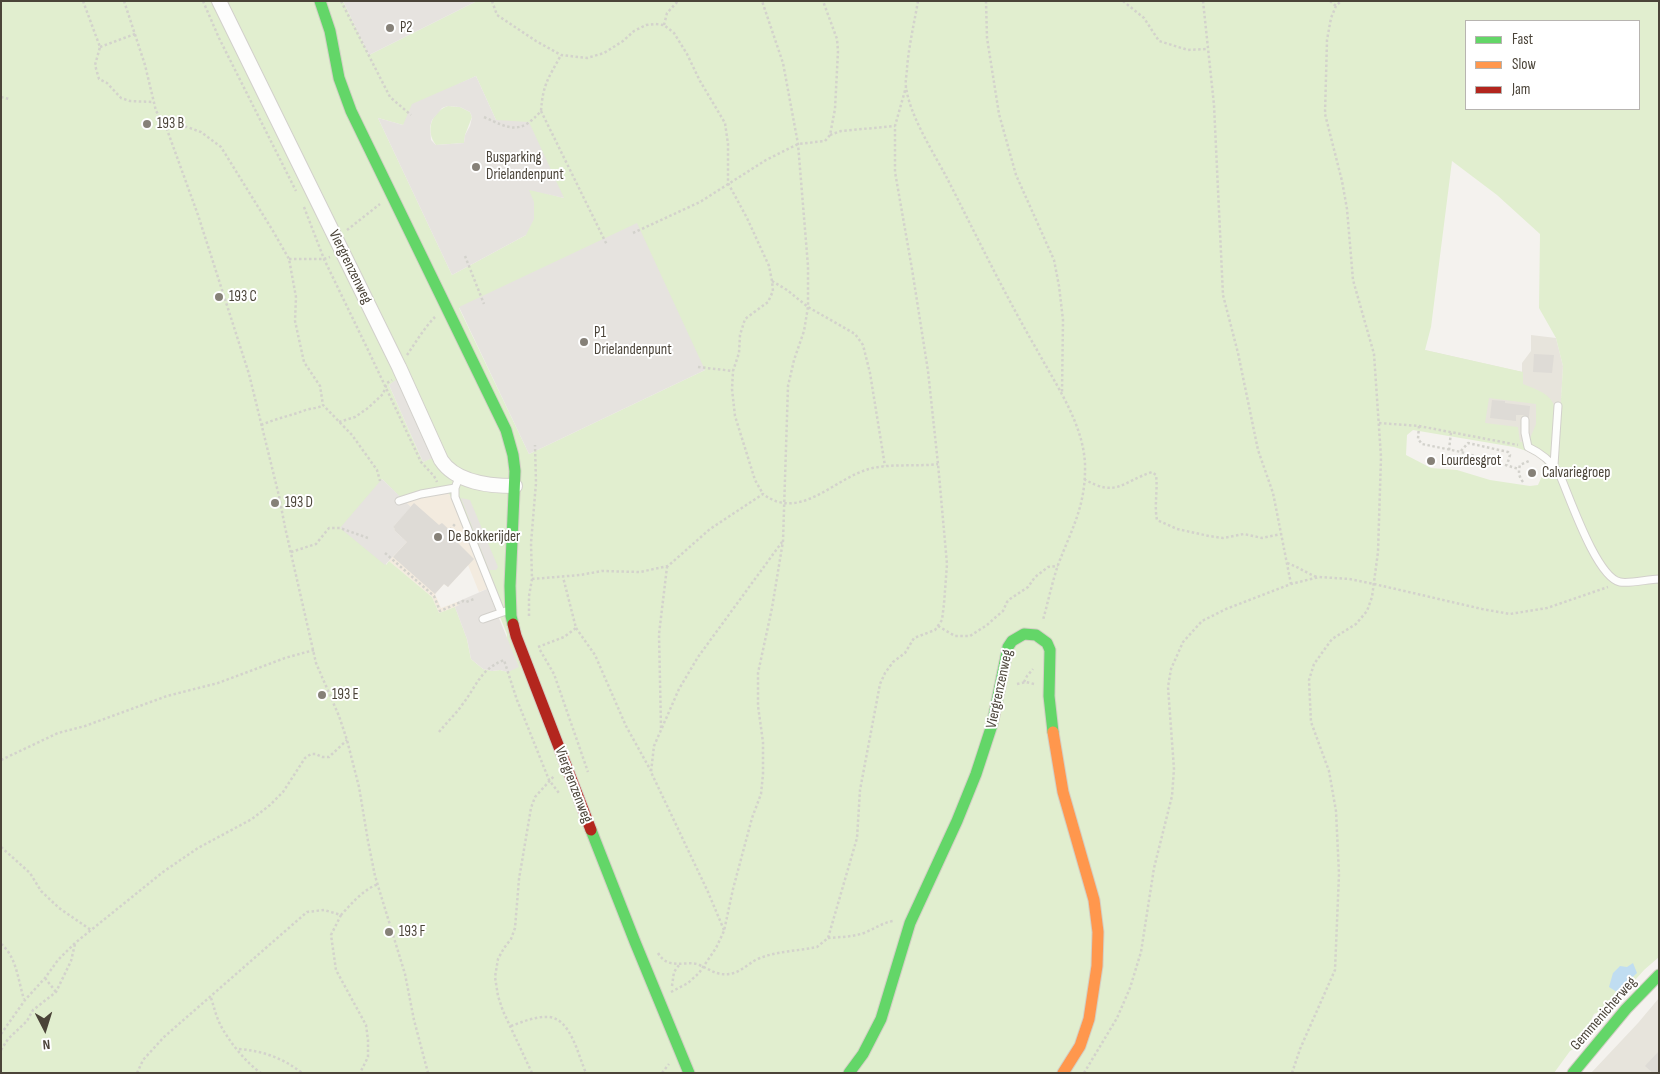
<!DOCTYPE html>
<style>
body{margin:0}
#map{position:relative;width:1660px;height:1074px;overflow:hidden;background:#f4f2ee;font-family:"Sofia Sans Condensed",sans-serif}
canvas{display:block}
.frame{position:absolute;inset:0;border:2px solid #4b4439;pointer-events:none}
.legend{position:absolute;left:1465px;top:20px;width:175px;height:90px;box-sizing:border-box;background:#fff;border:1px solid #b7b4b0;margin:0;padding:6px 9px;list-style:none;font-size:15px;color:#4b4439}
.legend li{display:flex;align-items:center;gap:10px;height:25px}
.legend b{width:25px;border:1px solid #b7b4b0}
.north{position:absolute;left:20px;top:1004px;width:50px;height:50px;-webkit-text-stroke:4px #fff;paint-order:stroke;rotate:175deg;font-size:14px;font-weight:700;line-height:20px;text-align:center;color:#4b4439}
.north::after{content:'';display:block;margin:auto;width:18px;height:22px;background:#4b4439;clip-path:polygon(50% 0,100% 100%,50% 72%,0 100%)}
</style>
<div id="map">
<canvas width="1660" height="1074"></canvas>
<div class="frame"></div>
<ul class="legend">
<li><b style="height:6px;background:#63d668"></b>Fast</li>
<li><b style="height:6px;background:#ff974d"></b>Slow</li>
<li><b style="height:6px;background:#b3261e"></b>Jam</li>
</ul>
<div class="north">N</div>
</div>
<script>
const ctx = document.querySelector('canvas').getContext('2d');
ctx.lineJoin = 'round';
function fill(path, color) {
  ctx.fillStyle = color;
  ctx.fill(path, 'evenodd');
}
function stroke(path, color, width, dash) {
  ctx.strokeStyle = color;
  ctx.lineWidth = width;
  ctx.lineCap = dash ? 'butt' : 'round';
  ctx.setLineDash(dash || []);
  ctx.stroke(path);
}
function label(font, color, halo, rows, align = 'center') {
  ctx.font = font + ' "Sofia Sans Condensed",sans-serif';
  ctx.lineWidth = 4;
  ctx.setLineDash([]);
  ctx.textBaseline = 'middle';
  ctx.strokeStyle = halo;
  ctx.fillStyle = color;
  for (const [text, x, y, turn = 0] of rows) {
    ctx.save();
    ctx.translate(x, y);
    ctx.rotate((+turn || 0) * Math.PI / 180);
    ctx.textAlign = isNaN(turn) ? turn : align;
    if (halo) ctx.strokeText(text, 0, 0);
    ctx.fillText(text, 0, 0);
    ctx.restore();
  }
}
const residential = new Path2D(`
 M1531,335L1556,338L1563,366L1560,421L1529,441L1520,442L1489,437L1425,350L1522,372V363L1531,351Z
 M1659,998V1073H1591L1638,1023Z`);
const commercial = new Path2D(`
 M440,487L445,488L451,497L487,589L479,592L468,565L448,587L444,584L435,594L441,608L457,602L459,606L439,613L432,597L389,561L406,542L394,530L393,527L411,507L402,499L421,491Z`);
const green = new Path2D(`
 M1,1H343L369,55L477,1H1659V957L1644,970L1611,1007L1594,1014L1579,1046L1570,1051L1554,1073H1ZM1466,21H1639V109H1466ZM476,76L496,120L564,198L529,189L526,235L452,275L378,118L403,125L459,84ZM1452,161L1497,195L1540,234L1539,308L1556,338L1563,366L1559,432C1555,400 1555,396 1523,384V372L1425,350L1431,327ZM459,308L705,370L529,454ZM396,381L431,458L423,462L389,385ZM1489,398L1536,404V424L1529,441L1520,442L1518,427L1485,423ZM1413,430L1514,447L1527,451L1545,461L1542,476L1538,485L1530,486L1490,480L1457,470L1431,468L1406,455L1407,435ZM382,479L402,499C415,494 431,485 445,488L451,497L507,634L508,672L500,670L492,671L483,669L471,659L467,639L455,607L439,613L432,597L389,561L386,565Z
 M448,106L460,107L470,112L472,117L465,135L464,143L436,145C425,131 431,112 448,106Z`);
const parking = new Path2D(`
 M343,1H477L369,55Z
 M476,76L496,120L529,122L564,198L529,190L534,202V219L526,235L452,275L378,118L403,125L412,104ZM448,106L460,107L470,112L472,117L470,126L465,135L464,143L436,145L431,140L430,127L432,120L439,112L442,108Z
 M637,223L705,370L529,454L459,307Z
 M397,379L433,458L423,462L389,385Z
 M382,479L411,507L393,527L395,529L394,530L407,542L385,565L340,528Z
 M461,498L470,500L498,567L496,570H489Z
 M487,589L519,667L508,672L500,670L492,671L483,669L471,659L467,639L455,607L459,605L457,602Z`);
const water = new Path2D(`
 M1633,963L1637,973L1617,992L1609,987L1613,973L1620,966L1627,967Z`);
const building = new Path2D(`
 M1534,354L1554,355L1552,373L1533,372Z
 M1492,400L1505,401V403L1530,406L1529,417L1525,415H1516V421L1490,418Z
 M414,503L439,525L442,523L456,536L454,539L474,559L448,587L444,584L435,594L393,557L407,542L394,530L395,529L393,527Z
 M1659,1051V1073H1653L1645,1066Z`);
const path = new Path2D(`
 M83,1L100,47L95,65L99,79L107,83L121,98L130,101L153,102
 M124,1L145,65L156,111L165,124L198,215L249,374L279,496L285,527L316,663L339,716L347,740L359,787L368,841L375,876L405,974L414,1020L428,1073
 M203,1L219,38L296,191
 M341,1L390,97L411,115
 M492,1L497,15L536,41L561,55L587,58L604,53L623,41L634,31L646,25L655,24L664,25L674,33L687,54L700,81L725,123L728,144V183L747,218L769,266L772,281L773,291L768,302L745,319L740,335L739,353L733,371L732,389L735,416L755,480L763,494
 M918,1C914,24 909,45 907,68C907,74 905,81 906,87C910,117 934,153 948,180C977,237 1005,295 1037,350C1056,385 1083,423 1085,464C1086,506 1072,528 1058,565C1052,583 1048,602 1043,620
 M986,1L987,38L999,114L1016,175L1054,260L1059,286L1063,320L1062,393
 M1123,1L1144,18L1159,41L1188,50L1208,49
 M1203,1L1214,105L1223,295L1238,353L1258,450L1273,493L1291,584
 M1330,1L1336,6
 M664,25L667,13L678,1
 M100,47L135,34
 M1,97L9,99
 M541,111L607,245
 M484,117C510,129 520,135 541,111C543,84 548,79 561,55
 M165,124L187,127L201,132L221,147L273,231L289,259L296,297L295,321L304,362L320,386L323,405L352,435L377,470L380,481
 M830,135L841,131L895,126
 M304,207L324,259L369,352L421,462L434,476L437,482
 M347,230L380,204
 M633,233L700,202L766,160L798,144L825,141L830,135L835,109L838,51L837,39L823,1
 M465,256L484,304
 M289,259H324L330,257
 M772,281L787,290L808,307L855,334L863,345L870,373L885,466
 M407,355C416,342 424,328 435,317
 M698,367L733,371
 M339,422L355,417L368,408L383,394L387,383L392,380
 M1379,423L1419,426L1518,445
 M261,425C275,419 289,416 303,411C310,408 317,409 323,405
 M1419,426L1418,439L1422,444L1461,452L1519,469
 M1449,450L1451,432
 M1461,451L1468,443L1508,452L1510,455L1507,465
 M1084,479C1116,498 1122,482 1152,472L1156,475C1158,490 1154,505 1157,520L1177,529L1209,536L1223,538L1244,534L1262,538L1281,534
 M1523,482C1519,477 1518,472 1520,465L1529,461
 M450,530L455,524
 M291,552L316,544L329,528H340L368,538
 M385,553L434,596L440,611L463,601L466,602L474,599
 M1287,563C1299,567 1306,573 1317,577
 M532,579L580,575L602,571L640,572L668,566L710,529L763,494C800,522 833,479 869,469C891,463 916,467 938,464
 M529,616V596L532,579L531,543L536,483L535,445
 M938,626L955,636H970L987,625L997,616L1003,611L1007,602L1010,599L1028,587L1035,577L1048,567L1058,566
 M576,628L595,655L626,726L651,771
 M538,647L564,637L576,628L563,577
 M540,650L554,674L588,772
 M1024,682L1027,676L1033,669
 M1017,684L1026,682L1034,684
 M661,728L659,634L667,567
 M439,732C446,723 455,715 462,705C477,686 479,670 504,660L517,700L549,780L559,793
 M1,760L58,733L85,726L167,696L218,683L285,658L314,650
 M1,847L30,873L41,891L59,908L91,930
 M341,915L331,935L336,970L366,1025L368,1040V1057L360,1073
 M724,930L708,892L651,772L654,746L679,689L698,657L782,542
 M828,938C840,937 852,937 864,933C874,929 882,923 893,921
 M1,944C17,957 18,981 24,999
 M658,953C668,970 683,961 697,964C708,968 716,976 729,974C741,973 749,962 760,958C778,951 798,951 817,947L828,938L857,838L860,790L880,684L885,673L893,662L905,653L914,638L935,630L942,620L944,604L947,564L938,464L928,371L912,269L895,172V126L906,87
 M45,978L56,992
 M672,986L674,972L679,965
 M671,992L688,983L699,973L716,948L724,931L733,889L752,818L761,794L763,774V742L758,706V673L772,608L783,541L788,386L794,360L804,331L808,307V266L798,144L783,63L762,1
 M211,998C214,1007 216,1016 220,1024C227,1039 247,1064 261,1073
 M511,1026C522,1022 536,1016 549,1017C571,1019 578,1055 586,1073
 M1,1034L25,1000L45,978L58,960L75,943L163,872L198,848L252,819L270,805L283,792L305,758L311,754H316L322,757H329L347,740
 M239,1049C263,1051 283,1058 302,1073
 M1,1050L8,1039L27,1021L33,1010L56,992L71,961L75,944
 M137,1073L143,1060L164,1037L307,912L324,910L341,915C352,903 363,890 378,884
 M532,1073L503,1011L498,996L495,977L498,959L504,948L511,939L515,928L519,879L531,808L535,797L554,776
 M662,1073L669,1064
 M1084,1073L1117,1018L1130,988L1141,952L1154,868L1172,796L1174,769L1168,687L1171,669L1183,642L1202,621L1226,609L1291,584L1319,577L1349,579L1374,584L1482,609L1510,614L1547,608L1608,587
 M1292,1073L1300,1049L1335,970L1339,874L1336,811L1329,771L1311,722L1309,680L1314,664L1332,639L1356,624L1367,611L1372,597L1378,552L1381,457L1374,354L1353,280L1347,209L1342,181L1325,114L1327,40L1331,18L1336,6L1341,1`);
const lane = new Path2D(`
 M1525,420V433L1528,447C1541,453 1551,461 1559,473C1569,495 1596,577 1620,582C1630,584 1648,579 1659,579
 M1554,465L1558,406
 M460,475L455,488V497L501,612
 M399,501L421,494L455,488
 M483,619L506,611`);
const street = new Path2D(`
 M219,1L399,367L441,460C456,483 490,486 515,486`);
const fast = new Path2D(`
 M320,1L330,31L339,78L351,111L506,430L513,455L515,471L510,586L511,616L513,624
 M591,830L635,942L689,1073
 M849,1073L863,1054L881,1019L910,923L957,821L976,774L992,725L1008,647L1012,641L1024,634L1036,635L1047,643L1050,650L1049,696L1053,732
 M1573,1073L1626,1009L1659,975`);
const slow = new Path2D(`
 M1053,732L1063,792L1094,900L1098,932L1097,966L1089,1019L1080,1046L1063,1073`);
const jam = new Path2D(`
 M513,624L516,636L591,830`);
const markers = [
 [390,28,5,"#868178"],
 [147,124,5,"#868178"],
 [476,167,5,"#868178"],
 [219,297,5,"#868178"],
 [584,342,5,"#868178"],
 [1431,461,5,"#868178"],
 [1532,473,5,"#868178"],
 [275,503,5,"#868178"],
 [438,537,5,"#868178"],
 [322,695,5,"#868178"],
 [389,932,5,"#868178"]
];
const poiNames = [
 ["P2",400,28],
 ["193 B",157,124],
 ["Busparking",486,158],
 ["Drielandenpunt",486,175],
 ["193 C",229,297],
 ["P1",594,333],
 ["Drielandenpunt",594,350],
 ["Lourdesgrot",1441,461],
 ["Calvariegroep",1542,473],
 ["193 D",285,503],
 ["De Bokkerijder",448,537],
 ["193 E",332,695],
 ["193 F",399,932]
];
const streetNames = [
 ["Viergrenzenweg",350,267,64],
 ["Viergrenzenweg",1000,689,-78],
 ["Viergrenzenweg",573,785,69],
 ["Gemmenicherweg",1604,1014,-49]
];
fill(residential, '#e7e4dc');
fill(commercial, '#f3ebdf');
fill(green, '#e1eecf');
fill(parking, '#e6e3df');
fill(water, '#c0ddf1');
fill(building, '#dedbd6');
stroke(lane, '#d2d0cb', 9);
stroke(street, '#d2d0cb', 16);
stroke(fast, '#d3cfc5', 13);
stroke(slow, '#d3cfc5', 13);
stroke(jam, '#d3cfc5', 13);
stroke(path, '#d3d2cc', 2.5, [2.5, 2.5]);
stroke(lane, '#fdfdfc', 7);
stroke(street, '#fdfdfc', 14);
stroke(fast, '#63d668', 11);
stroke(slow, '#ff974d', 11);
stroke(jam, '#b3261e', 11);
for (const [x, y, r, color] of markers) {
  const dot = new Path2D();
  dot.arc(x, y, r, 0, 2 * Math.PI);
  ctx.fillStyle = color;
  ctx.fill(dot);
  stroke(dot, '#fff', 2);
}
label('15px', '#4b4439', '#fff', poiNames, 'left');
label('15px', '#4b4439', '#fff', streetNames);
</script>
